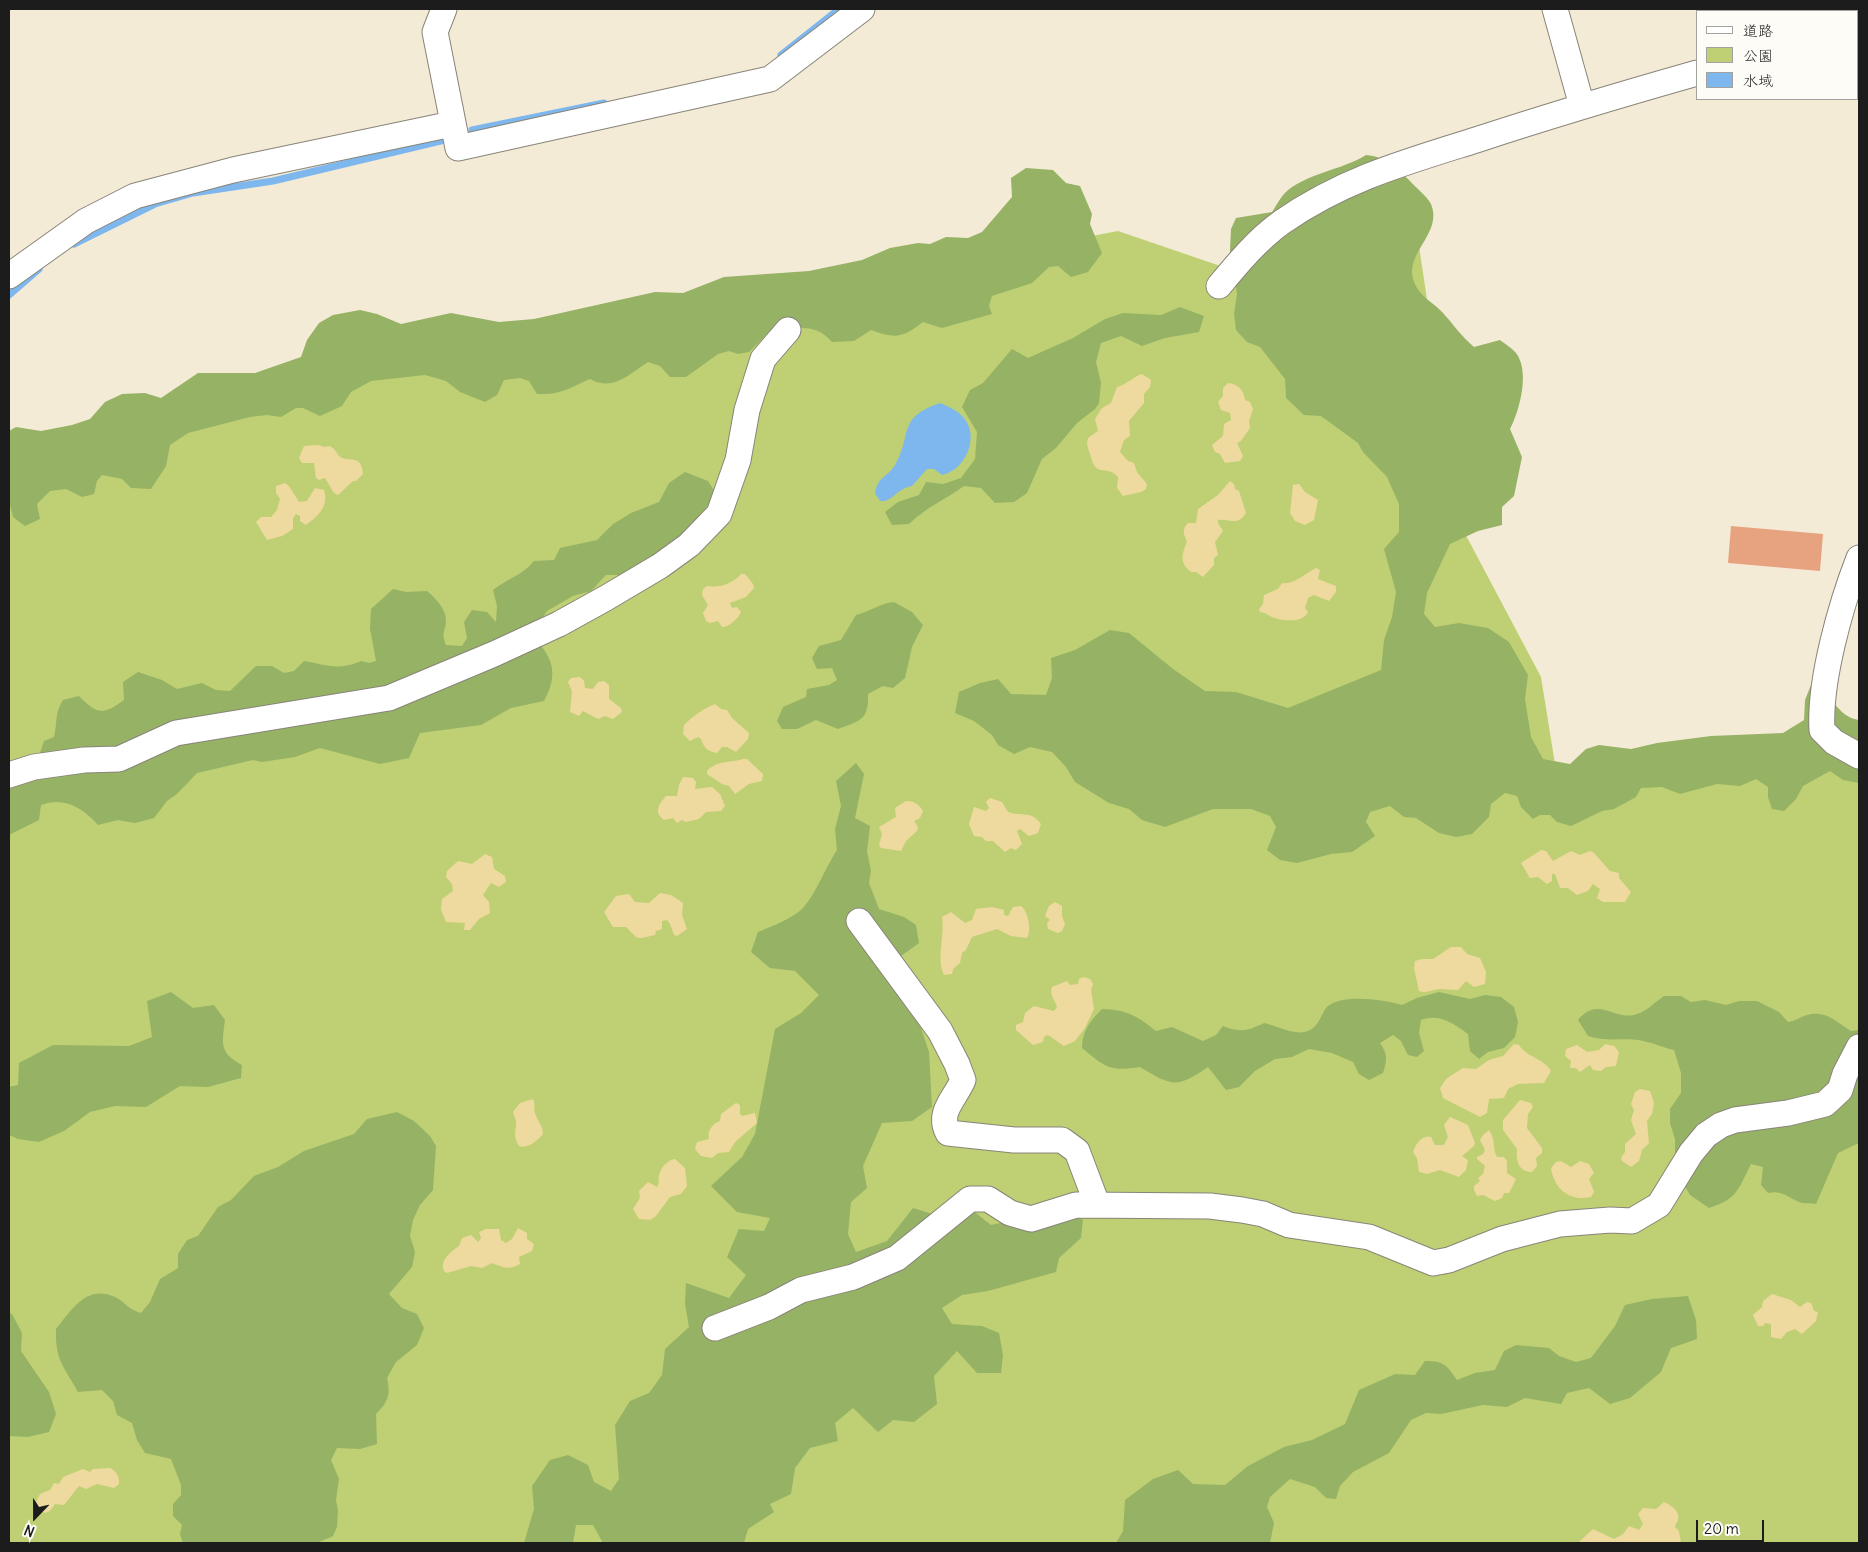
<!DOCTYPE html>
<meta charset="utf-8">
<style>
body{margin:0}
#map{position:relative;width:1868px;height:1552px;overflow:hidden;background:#f4ebd6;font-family:Delius,"Klee One",sans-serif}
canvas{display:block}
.frame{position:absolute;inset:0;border:10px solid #1c1c1c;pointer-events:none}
.legend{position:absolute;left:1696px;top:10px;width:162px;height:90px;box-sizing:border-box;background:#fdfcf7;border:1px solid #a3a29f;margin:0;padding:6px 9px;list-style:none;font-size:15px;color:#1c1c1c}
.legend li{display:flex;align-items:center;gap:10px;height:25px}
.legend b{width:25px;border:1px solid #a3a29f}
.north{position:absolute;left:10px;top:1492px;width:50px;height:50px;-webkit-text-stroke:4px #fdfcf7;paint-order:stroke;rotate:202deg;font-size:14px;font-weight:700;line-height:20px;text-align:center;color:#1c1c1c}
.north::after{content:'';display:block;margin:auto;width:18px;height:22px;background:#1c1c1c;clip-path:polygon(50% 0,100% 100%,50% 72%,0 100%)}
.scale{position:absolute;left:1696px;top:1520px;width:68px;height:22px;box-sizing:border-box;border:2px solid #1c1c1c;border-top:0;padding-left:6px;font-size:15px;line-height:18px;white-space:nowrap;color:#1c1c1c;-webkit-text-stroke:4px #fdfcf7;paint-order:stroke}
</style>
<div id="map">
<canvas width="1868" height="1552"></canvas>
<div class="frame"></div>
<ul class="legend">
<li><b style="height:6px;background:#fff"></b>道路</li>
<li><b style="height:14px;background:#bed073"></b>公園</li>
<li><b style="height:14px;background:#7db7ee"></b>水域</li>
</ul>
<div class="north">N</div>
<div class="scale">20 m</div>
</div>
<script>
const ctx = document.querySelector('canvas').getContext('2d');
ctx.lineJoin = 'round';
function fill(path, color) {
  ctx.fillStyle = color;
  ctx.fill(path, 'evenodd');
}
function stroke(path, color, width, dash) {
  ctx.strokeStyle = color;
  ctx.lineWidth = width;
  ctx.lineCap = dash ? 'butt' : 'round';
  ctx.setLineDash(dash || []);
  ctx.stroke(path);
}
const green = new Path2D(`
 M1411,193L1461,526L1541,677L1559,789L1859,741V1543H9V454L574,334L1118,231L1235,271Z`);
const forest = new Path2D(`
 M1366,155C1386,157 1393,165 1408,179C1414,186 1427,196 1431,204C1443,233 1406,251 1413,279C1418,296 1432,301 1443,313C1454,325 1461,336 1474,347L1500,340C1505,344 1512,348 1516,353C1530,371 1520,410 1510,429L1522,457L1514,496L1502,507V525L1478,531L1450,544L1427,593L1424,614L1435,627L1459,623L1488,628L1509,642L1528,675L1525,699L1531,737L1543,759L1570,764L1586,749L1599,745L1631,749L1657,743L1711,736L1783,733L1804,720L1805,700L1815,675C1826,691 1839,718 1859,720V783L1843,780L1830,771L1803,786L1796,799L1784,811L1772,809L1768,797V787L1756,779L1740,786L1717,784L1680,794L1662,787L1641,788L1636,797L1614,809L1602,811L1571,826L1557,822L1550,815H1540L1533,819L1521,807L1517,796L1505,793L1491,804L1489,817L1472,834L1456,837L1439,833L1416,818L1404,817L1390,806L1370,812L1366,822L1375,836L1352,852L1331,854L1297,863L1280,860L1267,850L1276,827L1270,816L1251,809H1213L1165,827L1142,820L1129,809L1109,803L1075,782L1066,767L1052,752L1030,747L1014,754L998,745L992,735L974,721L955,713L959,692L980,683L998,679L1011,694L1046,695L1052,678L1051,658L1075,650L1110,630L1129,633L1173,669L1205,691L1236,692L1288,708L1381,670L1384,640L1392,617L1396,592L1384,549L1399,532V504L1387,477L1363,452L1358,443L1321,416L1304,415L1286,398L1285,379L1260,347L1247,342L1236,330L1234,314L1237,294L1230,250L1231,229L1236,218L1272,212C1276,206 1280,198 1285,193C1304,174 1342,170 1366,155Z
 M1026,168L1053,170L1066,183L1080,186L1092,214L1090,224L1102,253L1088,272L1071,277L1058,266L1049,267L1032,283L992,296L989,306L992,314L942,328L923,322C902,338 896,339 871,330L854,341L832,342C813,320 796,331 772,329L749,352L738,354L729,351L718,354L686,377H670L660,366L648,362C629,374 613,392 590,379C569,388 561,395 537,394L529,381L520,378L504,380L497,395L485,402L460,392L446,381L425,375L371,381L351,392L342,406L320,416L303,408H296L281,417L267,415L250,417L188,433L170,445L166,466L151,489L131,488L122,479L102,475L97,481L94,494L82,497L66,489L50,491L37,504L40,519L25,526L13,517L9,501V431L16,427L41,431L72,425L90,419L105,402L122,394L145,393L161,398L198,373H255L301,357L307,340L319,323L333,315L360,310L377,314L401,324L451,313L499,322L534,319L655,292L683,293L724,277L809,271L862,260L890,248L918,243L930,244L946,237L968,238L982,232L1012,197L1011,178Z
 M1180,307L1204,316L1199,332L1165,338L1142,346L1121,336L1101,343L1096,362L1101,383L1099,403L1095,409L1077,423L1056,448L1042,459L1027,493L1014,502L995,503L981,488L964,486C946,499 925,508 909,524L892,525L885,512L898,502L919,495L926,482L943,484L961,478L975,459L977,432L962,407L970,390L983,383L1012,349L1028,358L1073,338L1105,319L1123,313L1161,315Z
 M685,472L708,481L717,495L680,537L664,549L623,575H606L591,591L573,596L547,611L538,624L545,636L542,647C556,665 555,681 544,701L511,708L481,725L420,733L409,758L380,764L320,748L295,757L262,762L253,760L197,773L177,794L167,801L154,818L135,823L118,820L98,825C83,808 64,796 41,805L39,820L9,835V771L40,753L44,741L54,737C58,721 54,715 63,700L79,696C97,714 102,716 124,700L123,682L138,672L162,680L177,689L202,683L216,690L230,691L256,666H272L284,673L294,671L304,661C327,665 338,671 361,661L369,663L376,661L370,629L371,609L393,589L406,592L427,591C435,598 446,608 446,621C445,633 441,632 446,645L462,646L467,638L464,622L472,610L487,612L496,622L497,606L493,590C508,578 523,575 534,561L554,560L560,548L597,540L613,524L631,513L659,502L669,483Z
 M894,602L912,612L923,625L912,647L905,678L893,688L883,686L868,694C869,720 860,721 838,729L816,720L797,729H782L777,721L783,707L806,697L807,689L829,685L837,680L832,668L817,669L812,658L819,646L841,640L856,615C870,612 880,603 894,602Z
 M856,763L864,774L855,818L870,826L867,851L871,871L869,883L879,909L904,917L916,925L919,943L901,956L924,990L918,1019L929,1052L932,1107L912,1121L882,1123L863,1166L867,1188L851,1202L848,1234L856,1252L887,1241L913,1208L945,1218L971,1209L991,1225L1065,1209L1083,1220L1081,1238L1059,1258L1056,1272L988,1291L962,1295L942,1308L952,1324L982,1326L999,1333L1003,1355L1001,1373H977L957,1351L934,1376L937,1404L914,1422L893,1420L878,1432L853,1408L835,1423L838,1441L810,1448L795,1468L791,1494L770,1504L774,1512L748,1529L744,1543H603L593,1525H576L573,1543H524L534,1509L532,1486L550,1460L568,1455L588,1465L594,1482L611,1491L619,1479L615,1425L630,1401L649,1393L662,1375L665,1349L689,1327L685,1304L686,1283L729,1298L746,1275L727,1257L739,1229L764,1231L770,1218L737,1212L711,1186L742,1157L755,1134L775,1029L801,1013L819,995L795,971L770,968L751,952L758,932C772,926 792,919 803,908C817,892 825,868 837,850L835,829L841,806L836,781Z
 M171,992L193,1008L214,1005L225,1020C222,1043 219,1053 242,1065L241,1078L208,1087L180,1086L146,1107L115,1106L90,1112L64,1131L39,1142L18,1139L9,1135V1087L18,1085L19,1063L53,1045L129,1046L152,1037L147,1001Z
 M1439,992L1470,999L1485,995L1501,997L1514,1007L1518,1022L1515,1037L1504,1048L1488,1052L1479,1059L1470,1051L1468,1034C1454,1023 1438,1013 1421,1020L1419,1033L1424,1051L1417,1057L1408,1055L1401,1041L1393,1035L1380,1043C1388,1054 1387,1061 1383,1073L1369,1080L1359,1074L1353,1062L1332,1053L1309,1049L1292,1057L1275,1059L1255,1071L1239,1087L1226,1090L1208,1067C1176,1089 1172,1086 1140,1067C1110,1072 1105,1067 1082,1048C1082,1031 1090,1021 1102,1009C1127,1010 1136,1015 1156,1031L1172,1027L1203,1041L1216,1035L1223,1026C1240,1033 1248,1031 1264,1023C1277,1026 1295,1036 1308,1031C1320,1026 1320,1015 1327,1007C1342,993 1385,1000 1402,1005L1417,998Z
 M1664,996H1681L1691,1002L1705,1000L1726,1005L1739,1001H1757L1779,1012L1788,1022C1796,1021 1800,1017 1807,1015C1826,1010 1835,1021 1851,1031L1859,1030V1143L1838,1153L1816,1204C1811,1203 1804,1204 1799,1202C1787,1197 1782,1190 1768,1193L1761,1185L1763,1167L1751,1164C1738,1189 1738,1199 1709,1208L1690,1195L1675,1170V1139L1670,1123V1109L1681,1093V1073L1674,1050C1664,1048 1657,1044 1647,1042C1628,1036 1608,1043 1588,1036L1578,1020C1599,995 1614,1022 1637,1014C1646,1012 1656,1001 1664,996Z
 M397,1112L414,1121L430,1136L436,1146L433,1190L420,1205L413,1220L410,1236L415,1252L412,1267L389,1294L402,1308L417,1314L424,1328L417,1345L396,1362L387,1378C391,1395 388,1402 376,1414L377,1444L360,1449L337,1448L331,1460L339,1479L336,1500L338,1511L337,1527L333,1536L317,1543H183L180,1534L182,1525L173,1516V1504L181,1495V1485L171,1459L145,1453L137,1440L132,1423L117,1415L113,1401L102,1390L78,1392C64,1366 55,1361 56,1329C72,1309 87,1284 115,1297C126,1302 125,1308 141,1313L150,1302L160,1279L178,1268V1254L187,1240L198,1236L218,1207L231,1200L254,1176L278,1167L304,1151L354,1134L367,1119Z
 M1688,1296L1696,1320L1697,1339L1671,1348L1661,1372L1630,1398L1610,1404L1589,1388L1567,1393L1561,1404L1525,1398L1507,1407L1483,1405L1441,1414L1426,1413L1411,1420L1389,1453L1353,1472L1340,1486L1336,1499L1326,1498L1315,1487L1290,1479L1270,1497L1267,1507L1274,1523L1270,1543H1116L1123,1531L1125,1500L1153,1479L1178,1470L1193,1484L1225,1485L1248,1466L1284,1447L1312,1440L1345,1424L1359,1390L1395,1374L1415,1375L1425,1361C1444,1361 1447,1365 1457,1380L1475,1373L1495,1370L1504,1351L1516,1345L1549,1348L1559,1356L1576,1362L1591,1358L1615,1326L1625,1305L1652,1299Z
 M9,1313L12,1314L22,1333L21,1351L49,1392L56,1414L49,1432L28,1437L9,1436Z`);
const sand = new Path2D(`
 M1142,374L1151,380L1150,387L1144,394V403L1129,421L1130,436L1124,440L1120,452L1128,461L1134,463L1137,472L1147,484L1146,489L1141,492L1123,496L1117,488L1118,477C1105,463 1096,480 1090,454C1088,447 1086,445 1088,438L1098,431L1095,419L1102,408L1111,403L1117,387C1128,384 1134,376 1142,374Z
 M1228,383C1238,384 1244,390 1245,400L1250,402L1253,409L1249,421L1250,428L1241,441L1237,443L1243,456L1240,461L1225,463L1220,454L1215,452L1212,445L1223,436L1224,424L1231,420L1230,413L1221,410L1218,402L1223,396V388Z
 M319,445L324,447L330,446C335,449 336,452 339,456C349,464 361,452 363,474L356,481H353L338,495L334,493L325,478L319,480L316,478L314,463H302L299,458L304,446Z
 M1230,481L1234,484L1235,489L1239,491L1246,513C1237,527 1230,518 1218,520V523L1223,531L1215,542L1218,555L1214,558V565L1203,577L1196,572H1191C1179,563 1182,554 1187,541C1183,534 1182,529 1188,523H1196L1198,509L1218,495Z
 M285,483L289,486L299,502L307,501L315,488L324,490C329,507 318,516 306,525L300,521V516L296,514L293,518V529L282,536L267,540L256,522L261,517H271L277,510L280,499L276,493V486Z
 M1299,484L1305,492L1318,500L1314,520L1305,525L1295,521L1290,513L1293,485Z
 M1316,568L1320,570L1318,579L1336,586V592L1329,601L1314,595L1308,598L1305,608L1308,612C1303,623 1285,621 1275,618C1270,617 1267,613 1260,612L1259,609L1263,604L1264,595L1278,589L1282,583C1294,585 1306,573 1316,568Z
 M741,574H745L753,584L754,588L746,597L730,603L732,608L737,607L741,612C738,619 729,627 722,627L718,621L710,623L706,621L703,613L708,605L702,595L703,589L707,586C720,588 732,584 741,574Z
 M580,677L584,681L585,688L593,689L598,682L604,681L609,685V699L621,708L622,712L613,719L605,716L598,719L583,711L579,716L570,712L572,691L568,682L571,678Z
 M715,704L721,709L727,710L732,718L749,733L748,739L736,752L727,747H722L717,753C707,751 704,748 701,739L698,737L690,741L683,734L684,725C694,715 703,709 715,704Z
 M743,759H747L763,774L762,781L749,784L735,794L729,786L722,784L707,774V771C717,760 730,763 743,759Z
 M683,777L693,778L696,782L695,789L712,787L720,794L725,806L721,811L706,812L699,819L686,822L682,820L677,823L673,818L664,820C653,812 659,804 666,796H677L679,785Z
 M990,798L1002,802L1008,812C1022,817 1031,810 1041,824L1038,833L1029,836L1020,829L1017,831L1022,844L1016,850L1011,848L1005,852L993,841H986L982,837L974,836L969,824L974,807L986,811L989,808L986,802Z
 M906,801C914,801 919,804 923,811L920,818L914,821L918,827L917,831L906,841L901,851L881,848L879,845L882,834L879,827L896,817L895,808Z
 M1541,850L1546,851L1553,861L1571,851L1580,855L1590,851L1594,853L1610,871L1619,873V878L1631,892L1625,902H1603L1597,898L1600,889L1593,884L1588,891L1577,895L1568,888H1560L1555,874H1552V881L1547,884L1538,877L1530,878L1521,863Z
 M485,854L492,857L494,869L505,876L506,882L499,887L491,883L483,895L489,902L490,913L479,919L470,930H464L465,923L446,922L441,910L442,899L453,891L452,884L446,877L447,871L458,861L472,864Z
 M660,893L671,895L683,903L682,915L687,929L677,936L674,935L670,924L667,920L662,921V929L656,931L655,935C635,939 640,941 626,927H613L604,912L616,896L629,894L635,902L649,903Z
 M1055,902L1062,906V916L1065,924L1062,931L1058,933L1048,929L1047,923L1050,920L1045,916L1049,906Z
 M1021,906C1028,911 1032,930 1027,938L1011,936L997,929L972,937L966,950L962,953L960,963L953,969L952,974L944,975C936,958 945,936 942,917L951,912L965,923L972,920L976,909L992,907L1004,910V915L1008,916L1013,907Z
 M1451,947H1461L1467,954L1480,958L1486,972L1485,984L1474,987L1466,981L1458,990C1452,990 1446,989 1440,989C1433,989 1427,994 1419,991L1414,968L1415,961L1422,959H1433Z
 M1083,977L1090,979L1093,984L1091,990L1094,1009L1085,1028L1075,1041L1064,1046L1048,1035L1044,1037L1043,1042L1033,1045L1016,1030V1025L1023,1022L1025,1013L1034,1006L1054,1011L1057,1007C1055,1000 1049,995 1052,987L1067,981L1070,985L1078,984L1079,979Z
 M1514,1044L1519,1045C1527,1058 1544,1058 1551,1071L1544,1083L1518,1084L1508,1089L1504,1098L1489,1099L1487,1113L1480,1117L1443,1098L1440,1088L1446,1079L1455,1073L1463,1068L1476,1069L1489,1060L1503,1056Z
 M1605,1044L1614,1046L1619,1052L1616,1066L1606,1067L1601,1071L1593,1070L1590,1065L1580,1072L1576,1068H1570L1571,1061L1565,1056L1566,1049L1577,1045L1587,1052L1599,1050Z
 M1640,1089L1650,1091L1654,1103L1652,1114L1647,1121L1649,1143L1642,1150L1639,1161L1631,1167L1622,1161L1621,1158L1625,1152V1144L1636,1134L1631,1120L1634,1110L1631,1104L1635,1092Z
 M533,1099C536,1105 533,1107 535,1113C537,1121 543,1125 543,1134C537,1141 528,1149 519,1146C514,1138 515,1133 516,1125C517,1120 514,1116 513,1112L520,1103Z
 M1520,1100L1531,1103L1533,1107L1528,1114L1527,1128L1542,1148V1153L1536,1158L1537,1166L1532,1172C1518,1172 1516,1160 1517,1149L1503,1130V1120Z
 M736,1103L740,1105V1114L742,1116L755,1113L757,1123L735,1142L729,1152L718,1153L712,1158L701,1156L695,1149L697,1142L709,1139C707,1131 712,1124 720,1121L721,1114Z
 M1450,1117L1468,1125L1475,1143L1474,1146L1462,1156L1468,1160L1466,1170L1459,1177L1440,1170L1427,1174L1419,1172L1417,1158L1413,1152C1416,1144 1421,1135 1431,1137L1435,1145H1444L1448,1137L1444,1125Z
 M1489,1130C1496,1140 1492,1148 1497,1157H1504L1507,1161V1173L1516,1179L1509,1193H1504L1502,1198L1495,1201L1483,1195L1477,1196L1474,1190V1186L1480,1181L1478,1178L1483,1174L1485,1166L1477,1159V1157L1483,1154L1485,1150L1480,1140L1483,1135Z
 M675,1159L685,1168L687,1186L681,1194L670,1197L656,1216L650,1220L639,1219L633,1209L640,1198L639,1191L648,1182L657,1187L659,1183C657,1173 664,1161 675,1159Z
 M1561,1161L1571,1167L1580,1161L1589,1164L1594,1173L1589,1179L1594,1192L1591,1197C1570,1202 1554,1189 1551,1168L1556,1162Z
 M518,1228L527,1233V1239L534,1244L532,1251L519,1257L520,1264C508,1271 503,1267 492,1263L482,1268L471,1266L447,1273L444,1271C439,1260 452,1251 459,1246L462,1238L471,1235L478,1242L481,1238L479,1232L486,1229H499L501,1240L506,1243L512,1239Z
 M1772,1294L1791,1300L1800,1307L1807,1302L1811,1303L1814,1311L1818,1312L1816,1321L1802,1334L1795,1329L1787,1332L1781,1339L1771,1337V1324L1765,1323L1763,1326H1758L1753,1315L1762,1307L1763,1301Z
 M110,1468C116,1471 120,1477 119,1484L114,1488L97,1484L86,1489L79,1486L64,1505L55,1504L50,1511L45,1513L37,1509L35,1504L40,1494L50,1490L54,1483L59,1484L63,1477L83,1469L90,1472L93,1469Z
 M1664,1502C1669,1504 1681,1511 1678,1519C1678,1522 1675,1524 1675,1527L1679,1531L1681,1543H1578L1593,1529L1614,1539L1623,1534L1629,1526L1639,1530L1643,1524L1638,1514L1643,1508L1656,1509Z`);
const water = new Path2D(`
 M940,403C951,408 960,411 966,421C979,441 963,471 942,475L934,469H927L912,486C895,489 894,502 880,501L875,493C878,476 887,478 895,465C913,434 896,418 940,403Z`);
const stream = new Path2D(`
 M781,55L839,9
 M472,130L604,103
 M74,244L155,204L193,193L273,181L449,139
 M9,295L39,269`);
const building = new Path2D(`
 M1731,526L1823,534L1820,571L1728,563Z`);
const street = new Path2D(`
 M444,9L435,32L458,148L770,79L862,9
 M1555,9L1582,106
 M1857,18L1859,17
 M9,276L86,221L135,196L233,170L452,124
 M1219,286C1238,263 1258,239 1282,222C1344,179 1406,162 1476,140C1549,116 1623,94 1697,73
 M1859,558C1841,604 1819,681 1822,730L1834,742L1859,756
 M9,775L34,767L84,760L119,759L176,733L389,698L494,654L559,624L606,598L660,566L689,545L719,514L738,460L747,410L763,359L788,330
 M859,921L940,1031L957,1064L963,1080C955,1099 937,1112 948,1133L1014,1140H1062L1077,1151L1097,1204
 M715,1328L769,1307L801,1290L853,1277L897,1258L970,1199H988L1010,1213L1031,1219L1076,1205L1210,1206L1242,1210L1263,1214L1289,1225L1369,1237L1433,1263L1449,1260L1502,1239L1560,1224L1610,1220L1632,1221L1659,1205L1691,1153L1706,1135L1721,1125L1735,1120L1788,1113L1825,1104L1840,1090L1845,1074L1859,1047`);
fill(green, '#bed073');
fill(forest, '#96b265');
fill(sand, '#eeda9e');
fill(water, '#7db7ee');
stroke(stream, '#7db7ee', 7);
fill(building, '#e7a380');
stroke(street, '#888479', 27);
stroke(street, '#fff', 25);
</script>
